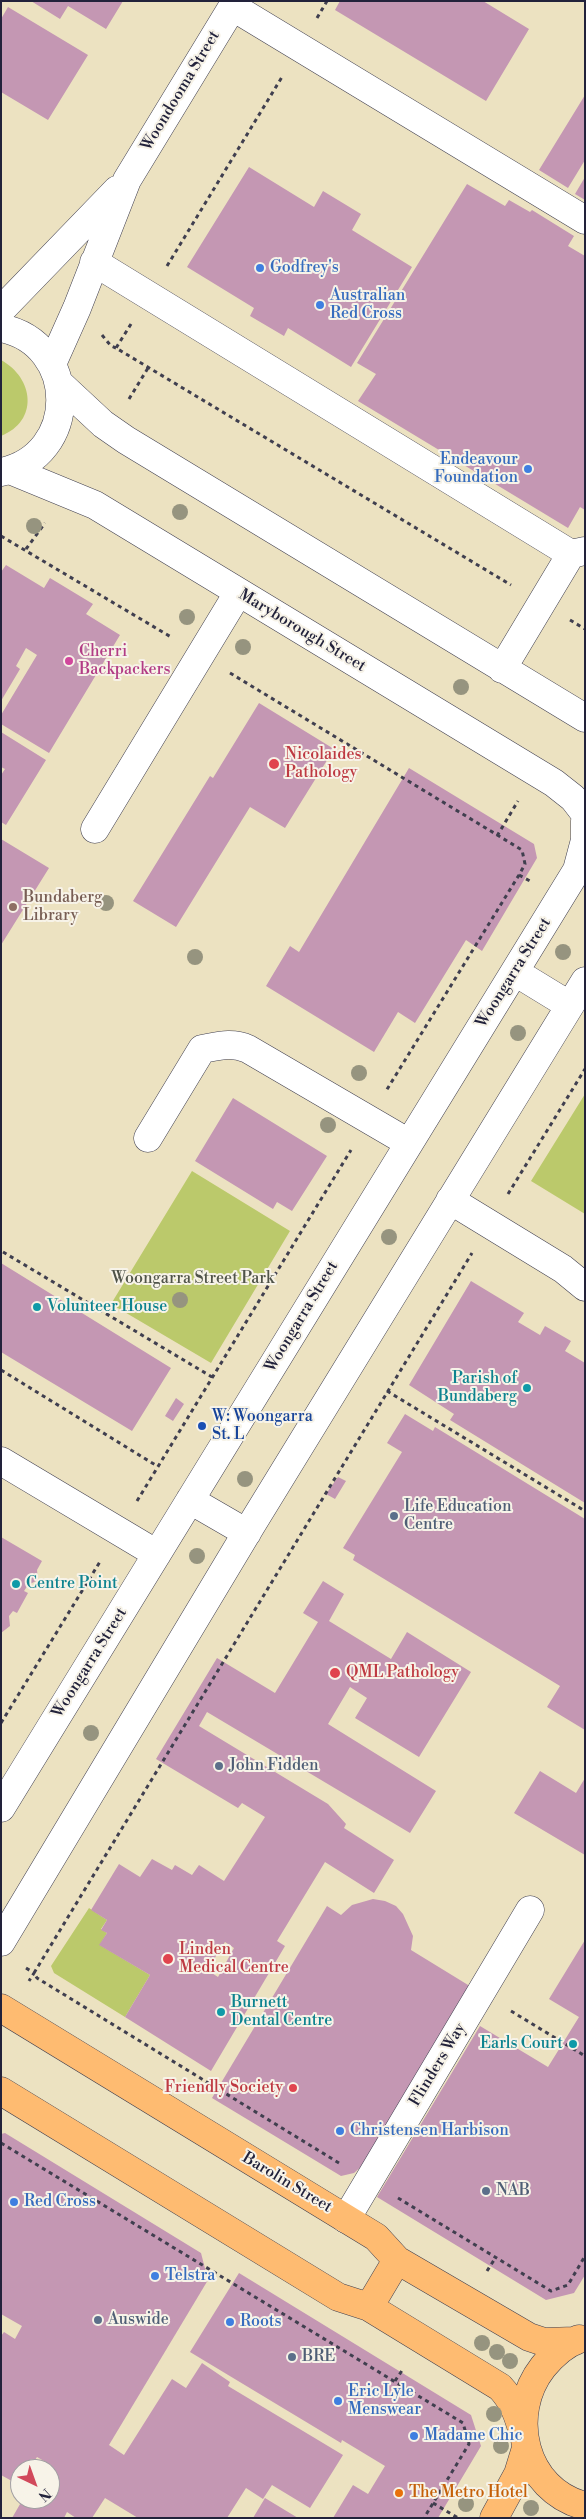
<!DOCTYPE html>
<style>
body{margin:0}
#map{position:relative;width:586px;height:2519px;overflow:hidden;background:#ece2c1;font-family:"Libre Bodoni",serif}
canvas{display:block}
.frame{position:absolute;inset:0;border:2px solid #22223b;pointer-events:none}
.north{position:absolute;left:10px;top:2459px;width:50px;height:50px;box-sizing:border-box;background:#f7f3e8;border:1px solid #a29fa3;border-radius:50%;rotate:138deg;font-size:14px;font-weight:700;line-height:20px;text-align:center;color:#22223b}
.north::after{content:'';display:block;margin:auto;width:18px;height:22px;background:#d1495b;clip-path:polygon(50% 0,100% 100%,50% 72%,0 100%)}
</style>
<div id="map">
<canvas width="586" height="2519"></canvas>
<div class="frame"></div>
<div class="north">N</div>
</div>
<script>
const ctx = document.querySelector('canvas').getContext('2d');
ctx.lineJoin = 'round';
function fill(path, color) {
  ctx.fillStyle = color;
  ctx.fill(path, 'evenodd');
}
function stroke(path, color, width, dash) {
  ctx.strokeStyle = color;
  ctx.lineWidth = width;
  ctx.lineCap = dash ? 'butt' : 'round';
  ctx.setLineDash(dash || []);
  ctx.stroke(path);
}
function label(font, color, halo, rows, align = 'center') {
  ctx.font = font + ' "Libre Bodoni",serif';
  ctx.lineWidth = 4;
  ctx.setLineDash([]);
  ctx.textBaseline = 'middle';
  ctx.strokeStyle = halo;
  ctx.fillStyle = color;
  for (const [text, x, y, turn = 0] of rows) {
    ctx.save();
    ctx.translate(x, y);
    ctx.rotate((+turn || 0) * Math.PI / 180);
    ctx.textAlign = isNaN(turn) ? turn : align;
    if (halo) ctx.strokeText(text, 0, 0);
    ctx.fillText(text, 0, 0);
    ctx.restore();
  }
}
const green = new Path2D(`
 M1,360C34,378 39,421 1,436Z
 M585,1094V1214L531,1181Z
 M192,1171L290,1231L211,1363L111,1304Z
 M89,1908L107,1920L101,1929L107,1933L100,1945L150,1975L125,2017L54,1973L51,1966Z`);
const building = new Path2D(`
 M31,1H123L106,29L68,6L60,19Z
 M340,1H483L529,29L486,101L335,10Z
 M8,7L88,55L48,120L1,92V19Z
 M585,95V160L568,188L539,170Z
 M249,167L314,207L323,191L361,214L352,230L412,267L351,367L288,328L284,336L250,316L254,308L187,267Z
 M585,177V200L575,194Z
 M467,184L505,206L509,200L530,212L532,210L574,236L568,246L585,256V510L580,507L568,528L358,401L376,374L357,363Z
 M6,565L44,588L50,578L93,604L86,614L120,635L49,753L1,724V715L37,655L26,648L16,666L20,669L1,701V572Z
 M259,703L334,749L285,828L250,807L176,927L133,901L210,776L213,778Z
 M1,732L46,760L6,825L1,822V775L5,769L1,767Z
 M409,768L534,844L537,858L482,951L466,940L415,1023L398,1012L374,1052L266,986L290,946L299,952Z
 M1,839L49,868L1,945Z
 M233,1098L327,1156L292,1211L277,1202L273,1209L195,1161Z
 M1,1263L171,1368L132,1431L1,1352Z
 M471,1281L524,1313L518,1322L540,1335L545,1326L571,1341L565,1351L585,1363V1503L450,1420L454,1414L409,1385Z
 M176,1398L184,1404L173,1421L165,1416Z
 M405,1414L433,1431L435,1427L585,1519V1730L547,1707L560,1686L353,1560L355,1555L343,1548L402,1452L387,1443Z
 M338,1477L346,1481L335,1499L326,1494Z
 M1,1537L42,1561L37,1570L38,1580L28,1585L24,1591L28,1593L17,1613L13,1611L9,1616L10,1626L1,1633Z
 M323,1581L344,1594L329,1621L391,1659L407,1632L471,1672L419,1757L355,1718L367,1698L350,1687L328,1724L436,1791L410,1833L207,1712L199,1726L328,1804L346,1824L344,1828L394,1860L374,1893L325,1862L277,1941L285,1946L211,2071L125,2017L150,1975L99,1945L107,1933L101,1930L107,1920L91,1910L119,1864L140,1877L152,1859L172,1870L175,1865L192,1875L199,1865L224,1881L265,1817L242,1803L238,1808L156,1759L217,1658L275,1693L318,1622L303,1613ZM225,1942L234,1948L218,1977L207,1970Z
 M540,1771L576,1793L585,1778V1855L514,1813Z
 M373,1899L385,1901L396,1906L403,1914L413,1936L411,1950L473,1988L364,2164L354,2173L341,2176L212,2098L327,1906L341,1915L352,1905Z
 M585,1940V2275L574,2293L546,2300L377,2197L480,2026L548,2067L579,2017L549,1999Z
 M5,2133L201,2253L208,2280L109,2445L124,2455L172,2379L186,2388L202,2363L230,2382L228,2386L343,2455L310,2508L272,2485L263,2499L246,2488L227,2518H138L105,2498L92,2518H76L67,2512L64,2518H12L23,2499H50L48,2469L51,2465L37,2457L29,2469H20L19,2485L1,2475V2336L4,2332L15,2339L22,2326L1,2314V2134Z
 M239,2273L471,2415L481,2446L438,2518H333L353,2485L368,2494L385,2466L342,2440L341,2443L190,2352Z
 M265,2498L298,2518H253Z`);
const path = new Path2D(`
 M317,18L327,1
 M167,266L282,77
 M131,324L116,348L511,585
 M102,335L111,346L116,348
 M129,399L148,368
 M1,536L171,637
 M26,549L45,523
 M570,620L585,629
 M230,673L522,850L525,864L519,875L386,1091
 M497,836L518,801
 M519,875L530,881
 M508,1194L585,1069
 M3,1252L212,1377
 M1,1370L157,1466
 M387,1391L585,1511
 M137,1501L351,1150
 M1,1723L101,1560
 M26,1968L34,1973L29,1981
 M511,2011L585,2056
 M1,2143L463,2423L469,2444L424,2518
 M339,2163L37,1978L34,1973L472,1253
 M398,2198L551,2291L568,2285L585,2256
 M487,2271L496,2257
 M395,2381L403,2369
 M433,2503L458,2518`);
const minor = new Path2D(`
 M233,7L585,220
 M94,262L571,554L585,551
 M1,310L117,190
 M1,328C80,344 80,456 1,472
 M52,364L77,308L127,180L236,1
 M60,384L103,424L126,440L585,718
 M10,470L95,505L554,783L573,798L583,811
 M502,669L571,554
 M95,829L238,593
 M515,972L569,1005
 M148,1138L202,1049C219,1046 232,1042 248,1049L409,1143
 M450,1200L563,1269L585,1287
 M1,1461L157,1554
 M190,1500L247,1533
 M1,1808L577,870L585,840V821
 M1,1942L252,1524L585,981
 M346,2219L530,1910`);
const major = new Path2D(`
 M1,2008L376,2237L397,2260L529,2337L544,2342L575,2341
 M1,2091L338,2297L369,2307L500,2387C513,2401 518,2414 523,2433
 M369,2307L397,2260
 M579,2339C565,2344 552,2356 543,2367C506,2414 523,2490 585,2506
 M494,2518L518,2474L526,2448`);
const trees = [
 [180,512],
 [34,526],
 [187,617],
 [243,647],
 [461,687],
 [106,903],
 [563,952],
 [195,957],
 [518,1033],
 [359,1073],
 [328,1125],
 [389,1237],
 [180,1300],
 [245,1479],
 [197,1556],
 [91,1733],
 [482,2343],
 [497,2352],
 [510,2361],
 [494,2414],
 [501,2446],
 [466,2504],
 [531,2508]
];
const markers = [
 [260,268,5,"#3f7fe0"],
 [320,305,5,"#3f7fe0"],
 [528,469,5,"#3f7fe0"],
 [69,661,5,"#d1479c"],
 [274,764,6,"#e0444e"],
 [13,907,5,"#8d6e63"],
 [37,1307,5,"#0f9aa8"],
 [527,1388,5,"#0f9aa8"],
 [202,1426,5,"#1a4fb4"],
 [394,1516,5,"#5c6f8a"],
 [16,1584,5,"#0f9aa8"],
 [335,1673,6,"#e0444e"],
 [219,1766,5,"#5c6f8a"],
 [168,1959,6,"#e0444e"],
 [221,2012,5,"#0f9aa8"],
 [573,2044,5,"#0f9aa8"],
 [293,2088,5,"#e0444e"],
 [340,2131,5,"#3f7fe0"],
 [486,2191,5,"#5c6f8a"],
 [14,2202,5,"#3f7fe0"],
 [155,2276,5,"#3f7fe0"],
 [98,2320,5,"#5c6f8a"],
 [230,2322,5,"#3f7fe0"],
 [292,2357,5,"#5c6f8a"],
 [338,2401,5,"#3f7fe0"],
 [414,2436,5,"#3f7fe0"],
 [399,2493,5,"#e8710a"]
];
const streetNames = [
 ["Woondooma Street",181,91,-59],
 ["Maryborough Street",302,631,31],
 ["Woongarra Street",514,973,-58],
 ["Woongarra Street",302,1317,-59],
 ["Woongarra Street",90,1663,-58],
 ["Flinders Way",438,2065,-59],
 ["Barolin Street",287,2183,31]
];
const shopNames = [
 ["Godfrey's",270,268],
 ["Australian",330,296],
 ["Red Cross",330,314],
 ["Endeavour",518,460,"right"],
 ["Foundation",518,478,"right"],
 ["Christensen Harbison",350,2131],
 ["Red Cross",24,2202],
 ["Telstra",165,2276],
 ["Roots",240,2322],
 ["Eric Lyle",348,2392],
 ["Menswear",348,2410],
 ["Madame Chic",424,2436]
];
const hotelNames = [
 ["Cherri",79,652],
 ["Backpackers",79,670]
];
const healthNames = [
 ["Nicolaides",285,755],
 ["Pathology",285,773],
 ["QML Pathology",346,1673],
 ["Linden",179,1950],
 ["Medical Centre",179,1968],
 ["Friendly Society",283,2088,"right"]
];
const educationNames = [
 ["Bundaberg",23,898],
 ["Library",23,916]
];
const parkNames = [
 ["Woongarra Street Park",193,1279]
];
const cultureNames = [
 ["Volunteer House",47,1307],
 ["Parish of",517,1379,"right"],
 ["Bundaberg",517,1397,"right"],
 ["Centre Point",26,1584],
 ["Burnett",231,2003],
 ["Dental Centre",231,2021],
 ["Earls Court",563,2044,"right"]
];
const transitNames = [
 ["W: Woongarra",212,1417],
 ["St. L",212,1435]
];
const serviceNames = [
 ["Life Education",404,1507],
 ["Centre",404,1525],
 ["John Fidden",229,1766],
 ["NAB",496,2191],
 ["Auswide",108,2320],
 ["BRE",302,2357]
];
const foodNames = [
 ["The Metro Hotel",409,2493]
];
fill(green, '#bbc96b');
fill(building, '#c497b3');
stroke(minor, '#403f4f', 29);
stroke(major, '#403f4f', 29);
stroke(path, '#403f4f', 3, [4, 4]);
stroke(minor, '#fff', 28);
stroke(major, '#febb71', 28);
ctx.fillStyle = '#96947f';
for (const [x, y] of trees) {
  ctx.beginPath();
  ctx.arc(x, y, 8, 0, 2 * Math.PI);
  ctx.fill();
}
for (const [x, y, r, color] of markers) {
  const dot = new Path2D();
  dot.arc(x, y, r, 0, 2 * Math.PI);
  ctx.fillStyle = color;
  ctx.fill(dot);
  stroke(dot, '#f7f3e8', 2);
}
label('16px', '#22223b', '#f7f3e8', streetNames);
label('16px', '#366cbe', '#f7f3e8', shopNames, 'left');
label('16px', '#b23c85', '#f7f3e8', hotelNames, 'left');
label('16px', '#be3a42', '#f7f3e8', healthNames, 'left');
label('16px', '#785e54', '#f7f3e8', educationNames, 'left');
label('16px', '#505449', '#f7f3e8', parkNames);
label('16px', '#0d838f', '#f7f3e8', cultureNames, 'left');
label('16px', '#164399', '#f7f3e8', transitNames, 'left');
label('16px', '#4e5e75', '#f7f3e8', serviceNames, 'left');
label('16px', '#c56008', '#f7f3e8', foodNames, 'left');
</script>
